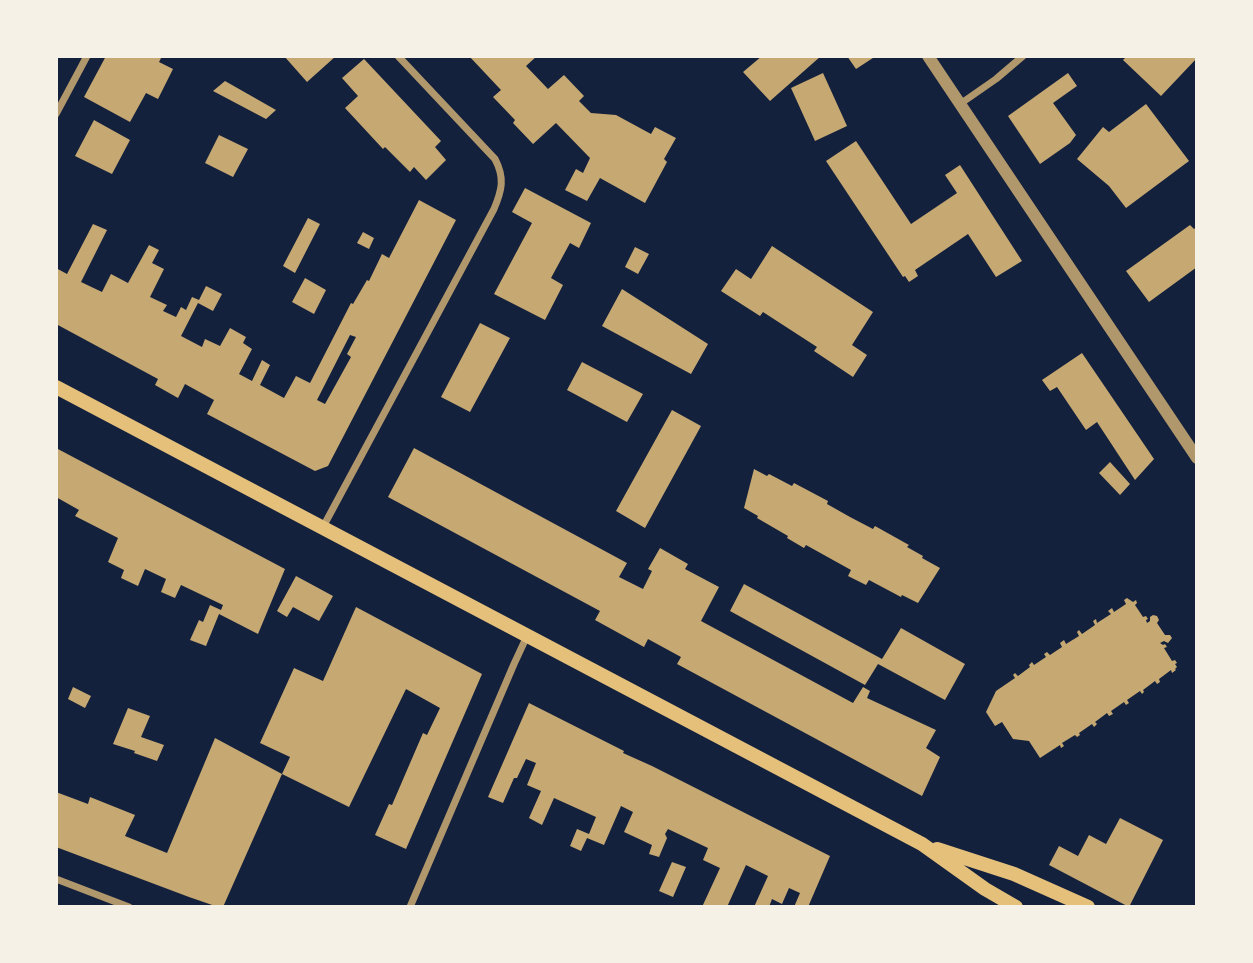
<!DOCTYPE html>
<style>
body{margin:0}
#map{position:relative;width:1253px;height:963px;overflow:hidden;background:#14213d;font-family:Ubuntu,sans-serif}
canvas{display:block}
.frame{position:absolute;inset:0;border:58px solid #f6f1e7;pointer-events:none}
</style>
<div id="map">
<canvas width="1253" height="963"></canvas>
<div class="frame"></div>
</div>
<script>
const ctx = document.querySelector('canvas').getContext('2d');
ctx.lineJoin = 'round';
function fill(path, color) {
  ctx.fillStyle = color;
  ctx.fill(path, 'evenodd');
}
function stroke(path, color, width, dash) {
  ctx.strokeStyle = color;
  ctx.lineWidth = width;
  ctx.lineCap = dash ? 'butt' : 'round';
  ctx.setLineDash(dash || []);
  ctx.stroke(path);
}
const building = new Path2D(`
 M106,56H162L159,62L173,69L158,99L146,93L130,122L84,97Z
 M284,56H336L307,82Z
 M469,56H537L526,66L548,89L564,75L584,96L579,101L591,113L616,115L651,134L655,127L676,138L664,159L667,162L645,203L600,178L587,201L565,190L576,169L583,173L590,158L556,123L533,144L513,123L515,120L493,97L501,90Z
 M762,56H821L770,101L743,72Z
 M847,56H876L856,69Z
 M1127,56H1197V58L1161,96L1123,60Z
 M364,59L441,141L435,147L446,160L426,180L414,167L410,172L385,147L383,149L345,108L358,96L342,78Z
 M823,73L847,126L815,141L791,88Z
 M1068,73L1077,86L1053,103L1076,135L1070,143L1040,164L1008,116Z
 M225,81L276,110L266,119L213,91Z
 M1146,104L1189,161L1126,208L1109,186L1077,159L1103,127L1109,132Z
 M94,120L130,140L112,174L75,156Z
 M219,135L248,149L233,177L205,163Z
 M856,141L911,224L957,193L945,175L960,165L1022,261L996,277L968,234L915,270L918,276L909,282L905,276L903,277L826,161Z
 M525,188L591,223L579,248L570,243L551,278L563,285L545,320L494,294L532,223L512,212Z
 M419,200L456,220L328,466L315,471L207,414L214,400L185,384L178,398L155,385L158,379L56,324V268L67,274L93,224L107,230L81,282L102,292L111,274L128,283L149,245L159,250L152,263L164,269L150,297L167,305L163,311L176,317L181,307L186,310L192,297L199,300L206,286L222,294L213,311L198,303L181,336L202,347L205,339L220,346L230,328L246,337L243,343L252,349L239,374L252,381L262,360L270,365L260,385L284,398L296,376L310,383L351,303L353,304L367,280L369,281L382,254L389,258ZM350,335L356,337L347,354L351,357L325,404L317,400Z
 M308,218L320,224L295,273L283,266Z
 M1190,225L1194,229L1197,227V267L1149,302L1126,271Z
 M363,232L374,238L369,249L357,243Z
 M772,246L873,312L852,345L867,355L853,377L814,351L817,347L763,312L760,316L721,291L736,269L751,279Z
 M635,247L649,254L638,274L625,267Z
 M305,278L326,290L314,314L292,302Z
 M622,289L708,344L691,374L602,326Z
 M480,323L510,338L470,412L441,397Z
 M1082,353L1154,459L1135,480L1097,422L1086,430L1057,387L1050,391L1042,380Z
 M582,362L643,394L627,422L567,390Z
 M672,410L701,426L645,528L616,511Z
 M56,448L285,569L258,634L219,614L206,646L190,640L199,620L203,622L210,605L221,610L223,605L181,585L175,598L161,592L166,579L145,569L138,586L121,578L124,570L108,562L118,538L75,516L79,510L56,497Z
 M414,448L627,563L619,577L643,589L652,571L648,569L660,548L688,564L685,569L719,587L701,621L853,703L863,687L870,691L867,698L936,730L926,748L940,757L922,796L677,664L681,657L648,639L644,647L595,620L600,611L388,497Z
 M1110,462L1130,484L1120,495L1099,473Z
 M754,469L767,476L769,474L792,486L794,483L828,501L827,504L850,517L873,529L875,526L909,545L907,547L923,556L922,558L940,568L918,603L902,595L901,597L869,580L866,585L848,576L851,570L806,545L804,548L787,538L788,536L757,518L758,516L744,508Z
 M296,576L333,596L319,621L293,607L287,617L277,611Z
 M744,584L882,659L901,628L965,664L945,700L878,664L865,685L730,611Z
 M1127,598L1133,602L1136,600L1137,603L1135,605L1143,617L1146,616L1148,619L1146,620L1147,623L1150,621V617L1153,615L1157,616L1159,620L1157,623L1165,635H1170L1172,638L1168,643L1164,641L1160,643L1163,645L1165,644L1167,647L1164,648L1172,661L1175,660L1177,663L1175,664L1177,667L1175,669L1176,670L1172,673L1171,670L1159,679L1160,682L1157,684L1155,681L1143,690L1144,692L1142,694L1140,691L1127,700L1129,703L1126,705L1124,702L1111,711L1113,714L1109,716L1107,713L1095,722L1097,724L1094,727L1092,724L1079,733L1080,735L1077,737L1075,735L1062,743L1064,746L1061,748L1060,745L1040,758L1029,741L1013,739L1002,722L995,726L986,712L996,691L1015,678L1013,675L1015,673L1018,676L1030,667L1029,665L1032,662L1034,665L1046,657L1044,654L1047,652L1050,655L1062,647L1060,643L1064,640L1066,644L1079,636L1077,632L1079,630L1082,634L1095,625L1093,621L1096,619L1097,623L1111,614L1108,611L1112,608L1114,612L1126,604L1124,600Z
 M356,607L482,674L406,849L375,835L389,804L392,805L423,733L427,735L440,708L406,689L349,807L282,774L223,907H218L189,897L56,847V792L88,804L90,797L135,815L125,836L167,853L215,738L282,774L290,757L260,743L294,668L323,681Z
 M73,687L91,696L85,708L68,699Z
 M529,703L624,751L623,753L652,766L830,856L808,907H794L800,893L789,888L782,904L772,899L769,907H754L768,876L746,865L727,907H702L720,868L703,860L708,848L668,829L665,834L667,838L659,857L649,854L652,845L624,832L633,812L621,806L604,845L587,838L581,851L570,846L577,829L589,834L596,817L554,798L542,825L529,818L541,791L527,785L536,763L526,759L517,778H514L503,803L488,797Z
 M128,708L150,716L141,737L164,745L157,761L134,753L135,751L113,744Z
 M1120,818L1163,840L1129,907L1049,865L1059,846L1078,856L1089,835L1106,844Z
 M672,862L686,867L673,897L659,891Z`);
const minor = new Path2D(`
 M960,104L996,79L1023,56
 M56,114L87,56
 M323,527L494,209C502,190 505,178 495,159L398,56
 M56,879L129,907
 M410,907L514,664L527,636`);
const tertiary = new Path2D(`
 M928,56L1197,458`);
const secondary = new Path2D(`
 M56,387L922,844L985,889L1016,907
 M937,849L1014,874L1088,907`);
fill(building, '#c6a872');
stroke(minor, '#b1986c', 7);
stroke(tertiary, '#b1986c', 12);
stroke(secondary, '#e5c07b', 14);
</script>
